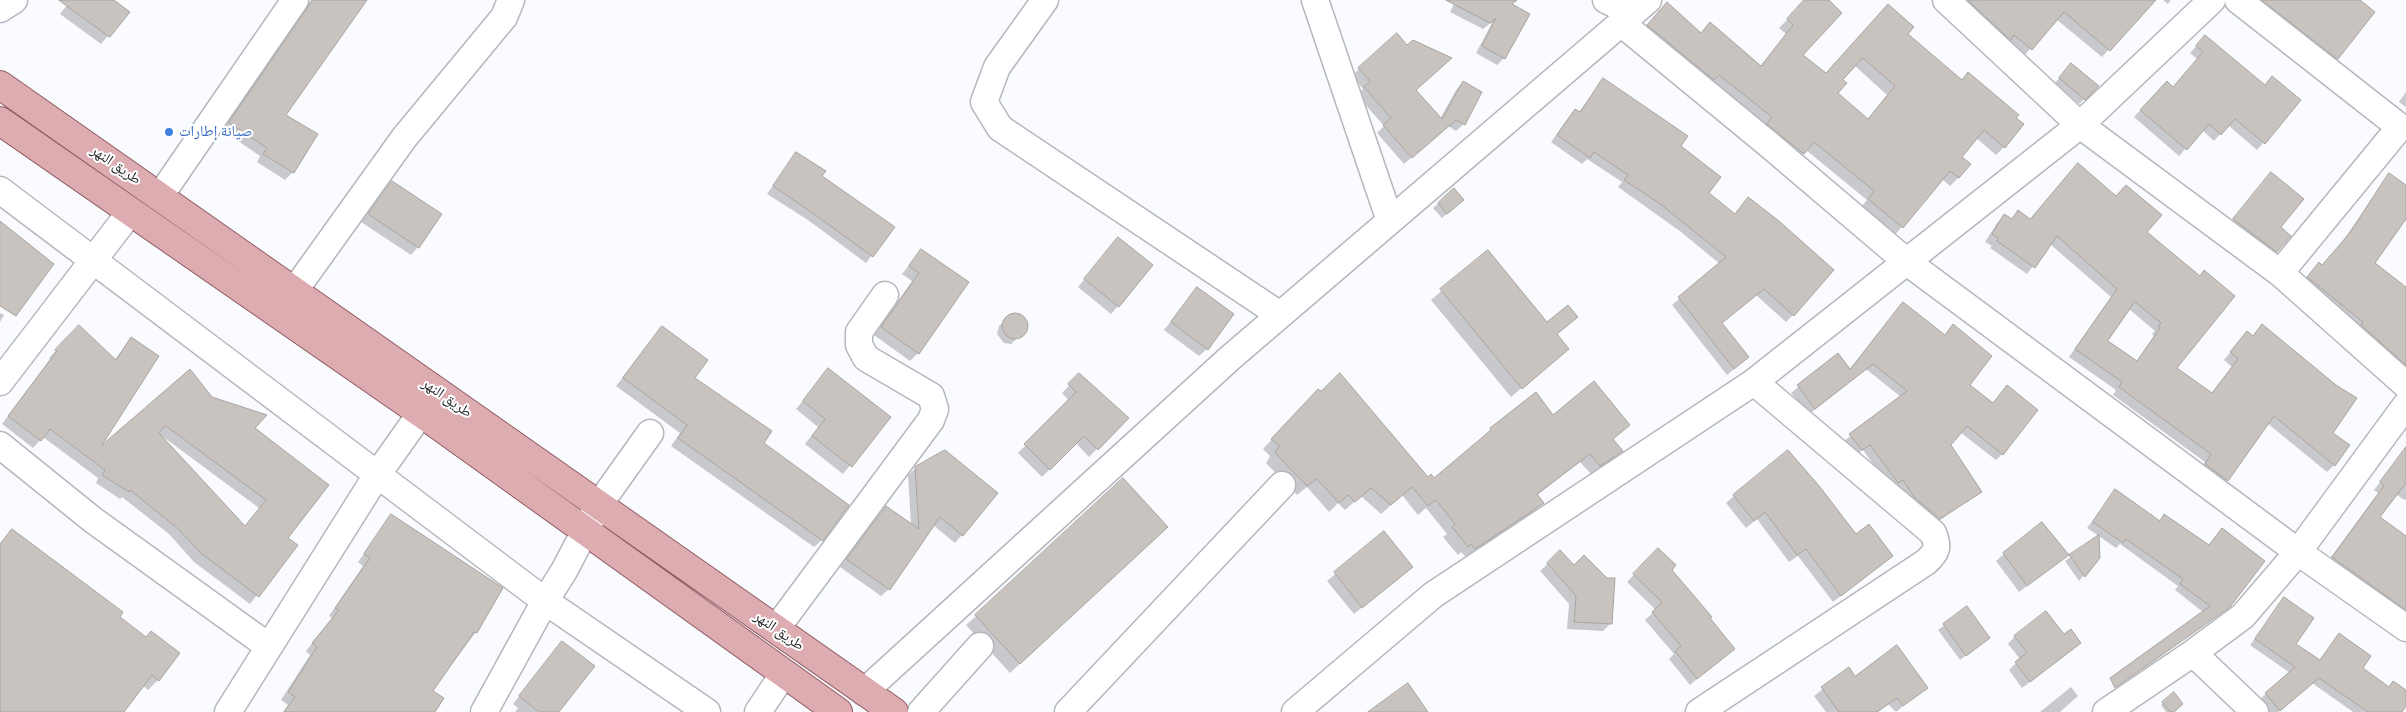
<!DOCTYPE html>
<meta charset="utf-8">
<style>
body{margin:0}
canvas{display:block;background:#f9fbff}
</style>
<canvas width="2406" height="712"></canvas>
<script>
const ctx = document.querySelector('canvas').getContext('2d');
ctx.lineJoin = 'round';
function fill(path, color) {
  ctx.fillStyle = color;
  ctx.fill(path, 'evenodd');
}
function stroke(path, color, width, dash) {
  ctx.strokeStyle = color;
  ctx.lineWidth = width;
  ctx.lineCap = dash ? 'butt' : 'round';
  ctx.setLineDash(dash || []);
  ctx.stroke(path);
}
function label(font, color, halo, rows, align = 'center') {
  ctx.font = font + ' "IBM Plex Serif","Noto Naskh Arabic",serif';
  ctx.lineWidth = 4;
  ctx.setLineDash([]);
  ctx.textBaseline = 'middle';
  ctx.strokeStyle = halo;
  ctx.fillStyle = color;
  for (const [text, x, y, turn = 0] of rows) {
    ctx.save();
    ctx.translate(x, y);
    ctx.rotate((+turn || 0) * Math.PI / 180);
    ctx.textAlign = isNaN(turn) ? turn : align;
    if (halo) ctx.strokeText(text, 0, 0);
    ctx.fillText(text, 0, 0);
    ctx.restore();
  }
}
const shadow = new Path2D(`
 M71,0H112L128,12L101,44L60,14Z
 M311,0H366L285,115L316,135L293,172L285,180L257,162L260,156L222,130Z
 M1456,0H1502L1504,58L1497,65L1476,53L1493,21L1483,29L1450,12Z
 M1806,0H1827L1802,55L1826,75L1906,34L2004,147L1996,155L1976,138L1960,157L1969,164L1958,178L1950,186L1942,179L1894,236L1860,208L1867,200L1806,150L1795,162L1640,34L1659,12L1760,67L1786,34L1779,28ZM1854,65L1887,95L1867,120L1837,94L1841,80Z
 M1965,0H2154L2102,57L2056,19L2024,56L1960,6Z
 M2163,0H2171L2168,4Z
 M2262,0H2358L2373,12L2330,65L2256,7Z
 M2199,43L2264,86L2300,101L2257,150L2228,125L2214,141L2202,130L2179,156L2134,117L2160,89L2173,88L2197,59L2190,53Z
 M1359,69L1415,90L1440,119L1456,90L1463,82L1464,124L1456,131L1448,126L1404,164L1377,133L1384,126L1357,95L1363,89L1352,76Z
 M2066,70L2097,87L2079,104L2055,83Z
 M1604,79L1679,146L1707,193L1734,215L1748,199L1793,315L1786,322L1756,295L1720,324L1740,364L1727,375L1672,305L1720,264L1681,232L1618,187L1622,182L1587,159L1582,164L1551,142L1568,118L1575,111L1578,113Z
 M2406,92V107L2399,102Z
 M796,153L821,176L893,227L866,263L808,220L767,194Z
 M2389,175L2406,187V217L2373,264L2406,289V378L2301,284L2312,271L2322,266L2342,242Z
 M2265,181L2280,227L2277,252L2270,259L2227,227Z
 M392,183L418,247L411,255L361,222Z
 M1454,189L1458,205L1442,218L1433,208Z
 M2018,212L2030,220L2146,232L2175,368L2211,394L2232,367L2224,360L2247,332L2252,337L2262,326L2331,434L2334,465L2327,472L2267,423L2220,488L2198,472L2205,462L2113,395L2116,390L2069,357L2111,297L2050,244L2027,274L1990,248L1992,246L1985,242L1997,223L2004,216L2010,220ZM2129,309L2155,331L2152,334L2154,336L2136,362L2106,341Z
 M1118,239V306L1111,314L1078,287Z
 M921,250L918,353L910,361L874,335L912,281L902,274Z
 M1487,252L1547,324L1576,317L1556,335L1567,349L1511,397L1431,300Z
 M1197,289L1207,349L1199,356L1164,330Z
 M1903,303L1944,336L1953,326L1968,385L2002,454L1996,460L1960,432L1950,445L1980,492L1933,525L1891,489L1863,450L1855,456L1844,441L1901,397L1866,369L1808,415L1791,393L1838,355L1849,370Z
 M0,313L4,315L0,322Z
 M1011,315H1019L1025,320V331L1011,344L1004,343L997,334L999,326Z
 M79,326L114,361L131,338L98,449L212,398L286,538L296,545L250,604L194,562L169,534L122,497L120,499L96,483L98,478L43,437L33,448L2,424L50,359L49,358ZM162,436L259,508L244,527L161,437Z
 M662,327L694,379L762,443L822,540L814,547L671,446L680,433L616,386Z
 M828,370L889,417L843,474L805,444L818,427L796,409Z
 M1079,375L1127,418L1089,457L1076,443L1042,477L1018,453L1069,401L1062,393Z
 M1309,399L1428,479L1434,480L1482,439L1491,429L1553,417L1629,425L1612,440L1621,451L1612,460L1591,474L1580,462L1536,496L1542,503L1533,512L1466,557L1461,552L1458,555L1443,537L1447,534L1426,508L1418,515L1402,495L1381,514L1361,496L1345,510L1338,503L1329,512L1307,487L1297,495L1266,463L1270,456L1263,449Z
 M2406,448V499L2404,500L2396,494L2378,517L2406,568V622L2326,564L2378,493L2374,490Z
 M916,468L962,535L955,543L933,525L889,589L881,596L840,567L886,507L911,525L908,475Z
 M2115,491L2159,521L2164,516L2208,546L2222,530L2229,606L2142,670L2135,663L2203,612L2175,590L2178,586L2120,544L2116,548L2087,528Z
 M1734,496L1856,536L1892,556L1833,602L1798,556L1789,562L1757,519L1746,528L1726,503Z
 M391,516L476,632L432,691L433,712H283L288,705L281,700L310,655L306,651L332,618L329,616L363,566L358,562Z
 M12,530L118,617L158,680L148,690L143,686L123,712H0V543Z
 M1384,533L1403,574L1354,614L1327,581Z
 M1156,537L1010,673L966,625L976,616Z
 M2098,538L2099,558L2079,581L2065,561Z
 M1658,549L1670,570L1733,649L1690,685L1669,659L1674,654L1645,620L1656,610L1627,582Z
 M1560,552L1610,624L1603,631L1567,629L1569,604L1540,571Z
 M2004,554L2067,555L2019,592L1996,561Z
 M2284,599L2294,644L2319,661L2339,635L2361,668L2388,688L2406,692V704L2400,712H2353L2312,683L2278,712H2269L2259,700L2290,673L2250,645Z
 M1967,608L1989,638L1960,660L1938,630Z
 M2015,636H2064L2072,650L2022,688L2009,670L2020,659L2008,644Z
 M562,642L558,712H515L518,708L513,704Z
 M1848,669L1855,678L1926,687L1896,712L1888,704L1878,712H1826L1814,696Z
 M2071,687L2078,696L2060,712H2040Z
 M2174,694L2172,712H2166L2161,705Z`);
const building = new Path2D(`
 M59,0H114L130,12L110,37Z
 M313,0H367L286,115L318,134L294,173L263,154L267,148L229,123Z
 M1446,0H1517L1512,4L1530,14L1505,59L1482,46L1496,18L1491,23Z
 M1804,0H1829L1842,13L1803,55L1826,73L1888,4L1914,27L1908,34L1962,80L1968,72L2019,115L2016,118L2024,124L2005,148L1984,130L1962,157L1971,164L1959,178L1950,171L1903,228L1868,199L1874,191L1814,142L1804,154L1767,124L1772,117L1719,75L1714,80L1647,25L1667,2L1701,33L1710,22L1761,66L1793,25L1787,19ZM1863,58L1895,86L1868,119L1838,93L1847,83L1843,80Z
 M1968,0H2156L2110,51L2064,12L2032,50L2014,35L2011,40Z
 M2262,0H2360L2375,12L2338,59Z
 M1397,33L1407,45L1413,40L1452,58L1416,90L1442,119L1463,81L1482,92L1465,125L1456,120L1412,158L1383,125L1391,118L1364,87L1370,81L1358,68Z
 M2205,35L2265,85L2272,76L2301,100L2265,144L2235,119L2221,135L2209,124L2187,150L2140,110L2167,81L2173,87L2203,52L2196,46Z
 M2071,63L2099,86L2085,100L2059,78Z
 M1603,78L1688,136L1681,146L1721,177L1709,193L1735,214L1748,197L1779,221L1834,270L1794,316L1764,289L1722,323L1749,357L1734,369L1678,297L1726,257L1659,203L1624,180L1628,175L1594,152L1590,158L1557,135L1575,109L1580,112Z
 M796,152L826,171L822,176L895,227L873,257L814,214L773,186Z
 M2078,163L2116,196L2126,185L2162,215L2147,232L2200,276L2204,270L2235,296L2177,368L2212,393L2238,359L2230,352L2247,331L2253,336L2262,324L2336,385L2357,398L2333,433L2350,445L2335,466L2274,416L2228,481L2205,464L2211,454L2119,387L2122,382L2075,349L2117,289L2057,236L2035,268L1997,241L1998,238L1992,234L2004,214L2012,219L2018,210L2030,219ZM2135,302L2161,323L2158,326L2160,328L2137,361L2108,341Z
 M2271,172L2304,199L2281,227L2291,236L2277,252L2233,219Z
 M2389,173L2406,185V219L2375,263L2406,287V365L2361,325L2363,322L2307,277L2319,262L2322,265L2349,234Z
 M392,181L442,214L419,248L368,214Z
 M1454,188L1464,200L1447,214L1438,203Z
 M0,221L54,264L16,316L0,306Z
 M1118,237L1153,265L1119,307L1084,279Z
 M921,249L969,282L919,354L881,327L919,273L909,266Z
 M1488,250L1547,322L1568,305L1578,317L1557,334L1569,349L1522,389L1440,289Z
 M1197,287L1234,314L1208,350L1171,322Z
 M1903,302L1945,335L1953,324L1992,356L1970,385L1993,403L2007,385L2038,410L2003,455L1967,426L1951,445L1982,492L1940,519L1914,497L1903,480L1898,483L1870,445L1862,450L1849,434L1907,391L1873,364L1815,409L1797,385L1838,353L1850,369Z
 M1002 326a13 13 0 1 1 26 0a13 13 0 1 1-26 0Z
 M79,325L116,360L131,337L159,356L102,445L190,369L212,397L267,415L255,428L329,485L288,538L298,545L259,597L202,554L176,527L130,490L129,492L102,475L105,470L50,429L41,441L8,416L57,351L55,350ZM166,426L266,500L245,526L159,433Z
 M662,326L708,360L695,378L772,431L764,443L849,505L823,541L678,438L687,425L623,378Z
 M828,368L891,417L852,467L812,436L825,419L803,401Z
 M1079,373L1129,418L1098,450L1084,436L1050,470L1024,444L1076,392L1068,384Z
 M1340,373L1428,477L1431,474L1434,478L1491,430L1490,428L1536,392L1553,415L1594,381L1630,425L1613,439L1623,451L1600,466L1590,454L1537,494L1544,503L1475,549L1471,544L1468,547L1452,527L1455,524L1436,500L1428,506L1412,487L1391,505L1371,488L1355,502L1348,495L1339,503L1317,479L1307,486L1275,453L1279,446L1271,439L1318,389L1321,391Z
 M2406,447V483L2380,517L2406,536V610L2332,557L2384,486L2380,482Z
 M945,450L998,493L963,536L940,517L890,590L846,559L886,506L919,529L915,467Z
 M1788,450L1820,487L1856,534L1869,524L1893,556L1841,596L1806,549L1797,555L1765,512L1754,521L1733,495Z
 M1123,478L1168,527L1020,664L975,615Z
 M2115,489L2160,521L2164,514L2209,545L2222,528L2265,561L2230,607L2115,688L2110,678L2210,606L2180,584L2183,579L2126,539L2123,543L2093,522Z
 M391,514L503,588L477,633L474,632L433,691L444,698L435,712H284L295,697L288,692L317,647L312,643L339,610L335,608L370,558L364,554Z
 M2042,522L2069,555L2027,586L2003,553Z
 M12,529L123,612L120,617L146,637L151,631L180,653L159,681L152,675L124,712H0V545Z
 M1384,531L1413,567L1362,608L1334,572Z
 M2099,535L2100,558L2085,577L2069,555Z
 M1658,548L1676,565L1672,570L1712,617L1710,618L1735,649L1697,679L1675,651L1681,646L1652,612L1662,602L1633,574Z
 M1560,550L1574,565L1584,555L1607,578H1615L1612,624L1574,622L1576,596L1547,563Z
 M2284,597L2314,618L2296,644L2320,660L2339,633L2371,656L2363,668L2389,687L2393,681L2406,690V706L2402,712H2368L2319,678L2280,711L2265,693L2295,667L2255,639Z
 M1967,606L1990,638L1966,656L1943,624Z
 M2046,611L2064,634L2071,629L2081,643L2030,682L2015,662L2027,652L2014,636Z
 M562,641L595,666L559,712H539L519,696Z
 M1897,645L1928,688L1903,706L1897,698L1877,712H1839L1821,687L1849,667L1855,676Z
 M1408,683L1428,712H1368Z
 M2174,692L2183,704L2174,712H2170L2162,702Z`);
const minor = new Path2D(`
 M1045,0L997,67L984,102L1000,128L1280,315
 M1315,0L1390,221
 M1606,0L1633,13
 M1946,0L2080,125L2280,273L2406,385
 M2238,0L2400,127L2280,273
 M0,9L14,0
 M1621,23L1767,143L1907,262L2298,552L2406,628
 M0,190L545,601L707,712
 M160,196L295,0
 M295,290L404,138L504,17L511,0
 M0,382L131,211
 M0,445L93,520L268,646
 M776,629L931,420L935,409L931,396L866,358L859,345V332L885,295
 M2193,653L2255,712
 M864,692L1230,358L1648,0
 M228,712L377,475L421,413
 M484,712L545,601L564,571L598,506L650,433
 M758,712L784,673
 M921,712L980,646
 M1068,712L1282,485
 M1295,712L1433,595L1754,382L2080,125L2212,0
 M1699,712L1926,562C1937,552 1939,547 1933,533L1754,382
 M2106,712L2193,653L2243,616L2298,552L2406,405`);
const major = new Path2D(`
 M0,85L894,712
 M0,121L421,413L838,712`);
const markers = [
 [169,132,5,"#3f7fe0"]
];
const shopNames = [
 ["صيانة إطارات",179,132]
];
const streetNames = [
 ["طريق النهر",116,165,35],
 ["طريق النهر",447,398,35],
 ["طريق النهر",779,631,35]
];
fill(shadow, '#0003');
fill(building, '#c8c3be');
stroke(building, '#a9a49f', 1);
stroke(minor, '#b4b7bd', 29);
stroke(major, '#8f5a60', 30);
stroke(minor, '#fff', 26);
stroke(major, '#ddacb1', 28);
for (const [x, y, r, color] of markers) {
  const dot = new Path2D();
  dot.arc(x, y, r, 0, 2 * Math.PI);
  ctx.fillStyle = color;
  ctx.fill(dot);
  stroke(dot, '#fff', 2);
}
label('15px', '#366cbe', '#fff', shopNames, 'left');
label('15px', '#28292b', '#fff', streetNames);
</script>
